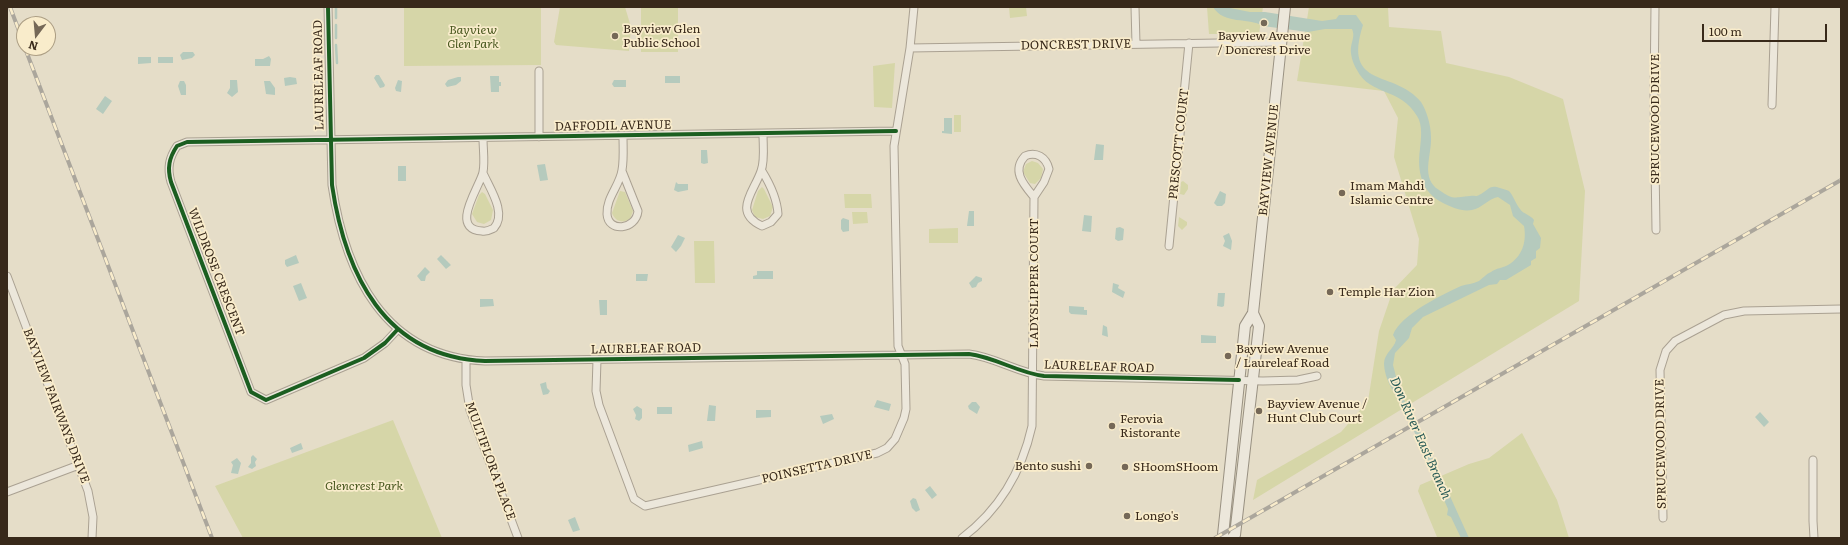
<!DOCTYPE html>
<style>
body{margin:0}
#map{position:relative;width:1848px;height:545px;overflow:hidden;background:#e5ddc8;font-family:Literata,serif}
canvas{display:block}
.frame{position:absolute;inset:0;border:8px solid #38291a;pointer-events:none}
.north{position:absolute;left:16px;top:16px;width:40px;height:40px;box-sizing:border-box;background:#f9eccb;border:1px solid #ac9e84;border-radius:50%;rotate:196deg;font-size:11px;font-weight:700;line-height:16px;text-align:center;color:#38291a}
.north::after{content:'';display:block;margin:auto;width:14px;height:18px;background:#756857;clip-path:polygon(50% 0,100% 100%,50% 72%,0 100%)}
.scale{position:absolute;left:1702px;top:24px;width:125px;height:18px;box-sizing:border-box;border:2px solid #38291a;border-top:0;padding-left:5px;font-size:12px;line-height:14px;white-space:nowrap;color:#38291a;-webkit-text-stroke:3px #f9eccb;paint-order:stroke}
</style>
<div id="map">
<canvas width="1848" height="545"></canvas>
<div class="frame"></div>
<div class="north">N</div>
<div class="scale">100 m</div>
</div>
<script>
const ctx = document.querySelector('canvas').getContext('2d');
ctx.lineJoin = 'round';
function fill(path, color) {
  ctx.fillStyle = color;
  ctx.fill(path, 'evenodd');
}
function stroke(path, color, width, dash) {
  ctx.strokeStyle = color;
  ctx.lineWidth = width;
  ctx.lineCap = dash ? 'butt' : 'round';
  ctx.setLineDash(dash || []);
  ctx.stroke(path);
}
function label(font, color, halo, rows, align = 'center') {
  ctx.font = font + ' Literata,serif';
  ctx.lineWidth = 3.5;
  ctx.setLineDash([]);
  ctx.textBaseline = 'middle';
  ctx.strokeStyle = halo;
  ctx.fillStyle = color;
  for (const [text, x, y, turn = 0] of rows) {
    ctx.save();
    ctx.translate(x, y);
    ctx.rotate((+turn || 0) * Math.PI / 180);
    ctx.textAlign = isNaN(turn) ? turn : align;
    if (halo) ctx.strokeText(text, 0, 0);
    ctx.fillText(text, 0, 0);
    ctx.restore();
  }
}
const green = new Path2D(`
 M404,7H541V65L404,66Z
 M560,7H625L631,27L629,51L556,45L554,42Z
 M641,7H678V52H641Z
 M1009,7H1026L1027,16L1010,18Z
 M1207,7H1263L1259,34H1209Z
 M1309,7H1388L1389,27L1441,31L1446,63L1509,77L1563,99L1585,191L1579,301L1253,500L1257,480L1341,432L1368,401L1379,331L1393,290L1417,265L1419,239L1394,157L1398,118L1384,91L1297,81Z
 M895,63L892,108L874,107L873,66Z
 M954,115H961V132H954Z
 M1032,161L1038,163L1043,169L1041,178L1035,184L1030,183L1023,172L1026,164Z
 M1183,181L1188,185V189L1184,195L1180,194L1181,182Z
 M762,187L764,189L773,207L770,216L763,219L755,217L752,210L758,191Z
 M620,191L625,192L633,211L630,219C622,224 615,221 612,213Z
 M482,192L485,194L493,210L491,220L484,224L477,222L472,214L479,195Z
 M844,194H871L872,208H845Z
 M852,212H867L868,223L853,224Z
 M1179,217L1187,222V225L1182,230L1178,226Z
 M958,228V243H929V229Z
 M694,241H714L715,283H695Z
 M393,420L442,538H243L215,486Z
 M1522,433L1557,500L1569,538H1416L1437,537L1418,491L1420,485L1469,464L1489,458Z`);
const water = new Path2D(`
 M1213,7H1225L1250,12H1265L1322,21L1336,19L1339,15H1356L1363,25C1342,90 1395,69 1421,102C1427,111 1431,126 1431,137C1432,155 1420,178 1439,190C1455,201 1453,197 1470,196C1474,195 1476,197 1479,195C1488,191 1489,184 1500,188C1503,189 1507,190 1509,191C1513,195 1516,204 1520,209C1523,214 1531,215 1534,220L1533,224L1541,238L1540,248L1536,251V258L1531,261V265L1506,280H1500L1497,284L1489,285L1423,317L1412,328L1409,338L1395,353L1393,365L1400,392L1424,439L1469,538H1461L1451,517L1447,515L1448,509C1434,477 1421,445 1406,414C1398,397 1385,383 1384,364C1384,353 1394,349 1396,340L1393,335C1401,314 1442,295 1461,286C1467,284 1473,284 1479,281C1483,278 1486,274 1491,272C1496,268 1503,268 1508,265C1522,257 1527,242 1524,226L1513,216L1510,205L1498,197C1488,199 1482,208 1472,210C1462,212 1451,207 1443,203C1421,192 1417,171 1420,149C1421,139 1423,125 1417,116C1400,87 1370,96 1357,70C1353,64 1350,54 1351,47C1352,40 1355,36 1352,29H1325L1308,32L1263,26C1248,17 1224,25 1213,7Z
 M183,52H193L195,55L192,58L182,60L180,55Z
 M269,56L271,59L270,66H255V59H263Z
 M138,57H151V63L138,64Z
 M158,57H173V63H158Z
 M376,75H379L385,85L384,87L380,88L374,78Z
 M490,76H499V82H501V86H499V92H491Z
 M665,76H680V83H665Z
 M290,77L296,78L297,84L285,86L284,78Z
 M458,77H461V81L456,85L447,87L445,84L448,80Z
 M230,80H237L238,92L232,97L227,93L230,88Z
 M398,80L402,81L401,92L396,91L395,88Z
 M614,80H626V87H614L612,84Z
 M180,81H184L186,85V95H181L178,86Z
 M264,81H270L275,88V95L266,94Z
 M105,96L112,101L103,114L96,109Z
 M944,118H952V134L942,133V131H944Z
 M1096,144L1104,145L1103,160H1094Z
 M701,150H707L708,163L704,164L701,163Z
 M545,164L548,180L540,181L537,165Z
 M398,166H406V181H398Z
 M676,182L678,184H688V190L678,192L674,190Z
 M1220,191L1226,194L1225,203L1222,206H1217L1214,203Z
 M969,211H974V226H967Z
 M1084,215L1092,216L1091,232L1082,231Z
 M843,218L849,220V231L843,232L841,229V220Z
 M1120,227L1124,229L1123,240L1118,241L1115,239L1116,228Z
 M1229,233L1232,241L1231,250L1223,246L1225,241L1223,236Z
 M678,235L685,238L681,246L676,252L671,247Z
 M296,255L299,263L287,267L285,264V260Z
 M441,255L451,265L446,269L437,259Z
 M425,267L430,272L426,276L425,281H421L417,276Z
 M757,271H773V279H753V276L757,275Z
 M636,274H648L647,281H636Z
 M976,276L982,278V281L978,283L976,287L972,288L969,283Z
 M301,283L307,298L299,301L293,286Z
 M1113,283L1119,285L1118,288L1125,292L1123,298L1112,292Z
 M1218,293H1225L1224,306L1222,307L1217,306Z
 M480,299H493L494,306L480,307Z
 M599,300H607V315H600Z
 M1069,306L1084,307V310H1087V315L1071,314L1069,312Z
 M1103,325L1107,327L1108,337L1102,335Z
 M1201,335L1216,336V343H1201Z
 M546,382L547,388L550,391L548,394L543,395L540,384Z
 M877,400L891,404L889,411L874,407Z
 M972,402H976L980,407L977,414L969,409L968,406Z
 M709,405L716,406L715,421H707Z
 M637,406L642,409V418L639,421L635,419L636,415L633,409Z
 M657,407H672V414H657Z
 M756,410H771V417L756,418Z
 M1760,412L1769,422L1764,427L1755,417Z
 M832,414L834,419L823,424L820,416Z
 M702,441L703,448L689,452L688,445Z
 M301,443L303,449L292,453L290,448Z
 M253,455L257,459L255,462L256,466L252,469L248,467L251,463V457Z
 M237,458L241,463L238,474L231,473L233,465L231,462Z
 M930,486L937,495L932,499L925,490Z
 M913,498L916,499L920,510L916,512L912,508L910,501Z
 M575,517L580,530L573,532L568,520Z`);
const stream = new Path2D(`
 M336,7V18
 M336,25V38
 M336,45L337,63`);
const street = new Path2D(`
 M328,7L332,185C345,273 384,357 485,361L969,354C995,357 1018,373 1044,376L1263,381L1298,380L1317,376
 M914,7L910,48L1282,42
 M1135,7L1136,44
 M1655,7L1654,96L1656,230
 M539,71V137
 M1772,105L1775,7
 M622,171L638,211C636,230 608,233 607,214C606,198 620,185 622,170C624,159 623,147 623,136
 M762,171C770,184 777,198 778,214L771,222L762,226C732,212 754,192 761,171C765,161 763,145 763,134
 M483,173C490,189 507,213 494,228C490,230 487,232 482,231C448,229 481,185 483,172C485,162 483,149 483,138
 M1169,246L1189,43
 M7,276L88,491L93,517L92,538
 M398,329L385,343L364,358L266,400L251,392L171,182C167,168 169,158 177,146L187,142L896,131
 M466,360V385L470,410L518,538
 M597,360L596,391L599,405L634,499L645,506L877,453L887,448L895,439L904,418L906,409L905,364L898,346L894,146L910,48
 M1813,460V521L1814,538
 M7,492L79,465
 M1663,518L1660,370L1666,351L1675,341L1724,315L1744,311L1841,309
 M962,538C999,510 1022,471 1032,426L1034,197L1044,182L1049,169C1046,157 1036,151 1025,156C1011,171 1024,185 1034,197`);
const secondary = new Path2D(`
 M1224,538L1223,535L1245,326L1253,313
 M1232,538L1235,535L1259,326L1253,313L1285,7`);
const rail = new Path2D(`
 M10,7L24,44
 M25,48L212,538
 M1215,538L1841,180`);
const cycleway = new Path2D(`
 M328,7L332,185C345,273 384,357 485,361L969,354C995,357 1018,373 1044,376L1239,380
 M398,329L385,343L364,358L266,400L251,392L171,182C167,168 169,158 177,146L187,142L896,131`);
const markers = [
 [1264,23,4,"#756857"],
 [615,36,4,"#756857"],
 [1342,193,4,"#756857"],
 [1330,292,4,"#756857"],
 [1228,356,4,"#756857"],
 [1259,411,4,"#756857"],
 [1112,426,4,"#756857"],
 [1089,466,4,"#756857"],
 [1125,467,4,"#756857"],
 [1127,516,4,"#756857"]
];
const poiNames = [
 ["Bayview Glen",623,29],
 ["Public School",623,43],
 ["Bayview Avenue",1264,36,"center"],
 ["/ Doncrest Drive",1264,50,"center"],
 ["Imam Mahdi",1350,186],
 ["Islamic Centre",1350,200],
 ["Temple Har Zion",1338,292],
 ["Bayview Avenue",1236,349],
 ["/ Laureleaf Road",1236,363],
 ["Bayview Avenue /",1267,404],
 ["Hunt Club Court",1267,418],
 ["Ferovia",1120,419],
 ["Ristorante",1120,433],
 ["Bento sushi",1081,466,"right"],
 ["SHoomSHoom",1133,467],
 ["Longo's",1135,516]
];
const parkNames = [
 ["Bayview",473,30],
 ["Glen Park",473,44],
 ["Glencrest Park",364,486]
];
const streetNames = [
 ["DONCREST DRIVE",1076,45,-1],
 ["LAURELEAF ROAD",319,75,-91],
 ["SPRUCEWOOD DRIVE",1655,119,-90],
 ["DAFFODIL AVENUE",613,126,-1],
 ["PRESCOTT COURT",1179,144,-84],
 ["BAYVIEW AVENUE",1269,160,-84],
 ["WILDROSE CRESCENT",216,272,69],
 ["LADYSLIPPER COURT",1034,283,-90],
 ["LAURELEAF ROAD",646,349,-1],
 ["LAURELEAF ROAD",1099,367,2],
 ["BAYVIEW FAIRWAYS DRIVE",56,406,69],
 ["SPRUCEWOOD DRIVE",1661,444,-91],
 ["MULTIFLORA PLACE",490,461,70],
 ["POINSETTA DRIVE",817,467,-13]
];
const waterNames = [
 ["Don River East Branch",1420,438,66]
];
fill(green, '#d6d6a8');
fill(water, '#b5cabd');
stroke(stream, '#b5cabd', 2.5);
stroke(street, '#aaa192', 9);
stroke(secondary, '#999182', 12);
stroke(street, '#ece7db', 7);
stroke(secondary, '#ece7db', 10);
stroke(rail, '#aba69c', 4);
stroke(rail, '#f9eccb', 2.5, [8]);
stroke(cycleway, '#1b5e20', 4);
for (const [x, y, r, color] of markers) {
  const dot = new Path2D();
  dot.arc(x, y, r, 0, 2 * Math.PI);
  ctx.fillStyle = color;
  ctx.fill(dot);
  stroke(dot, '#f9eccb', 1.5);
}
label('12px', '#38291a', '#f9eccb', poiNames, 'left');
label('italic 12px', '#48571e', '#f9eccb', parkNames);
label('12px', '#38291a', '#f9eccb', streetNames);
label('italic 13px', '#275a56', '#f9eccb', waterNames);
</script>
